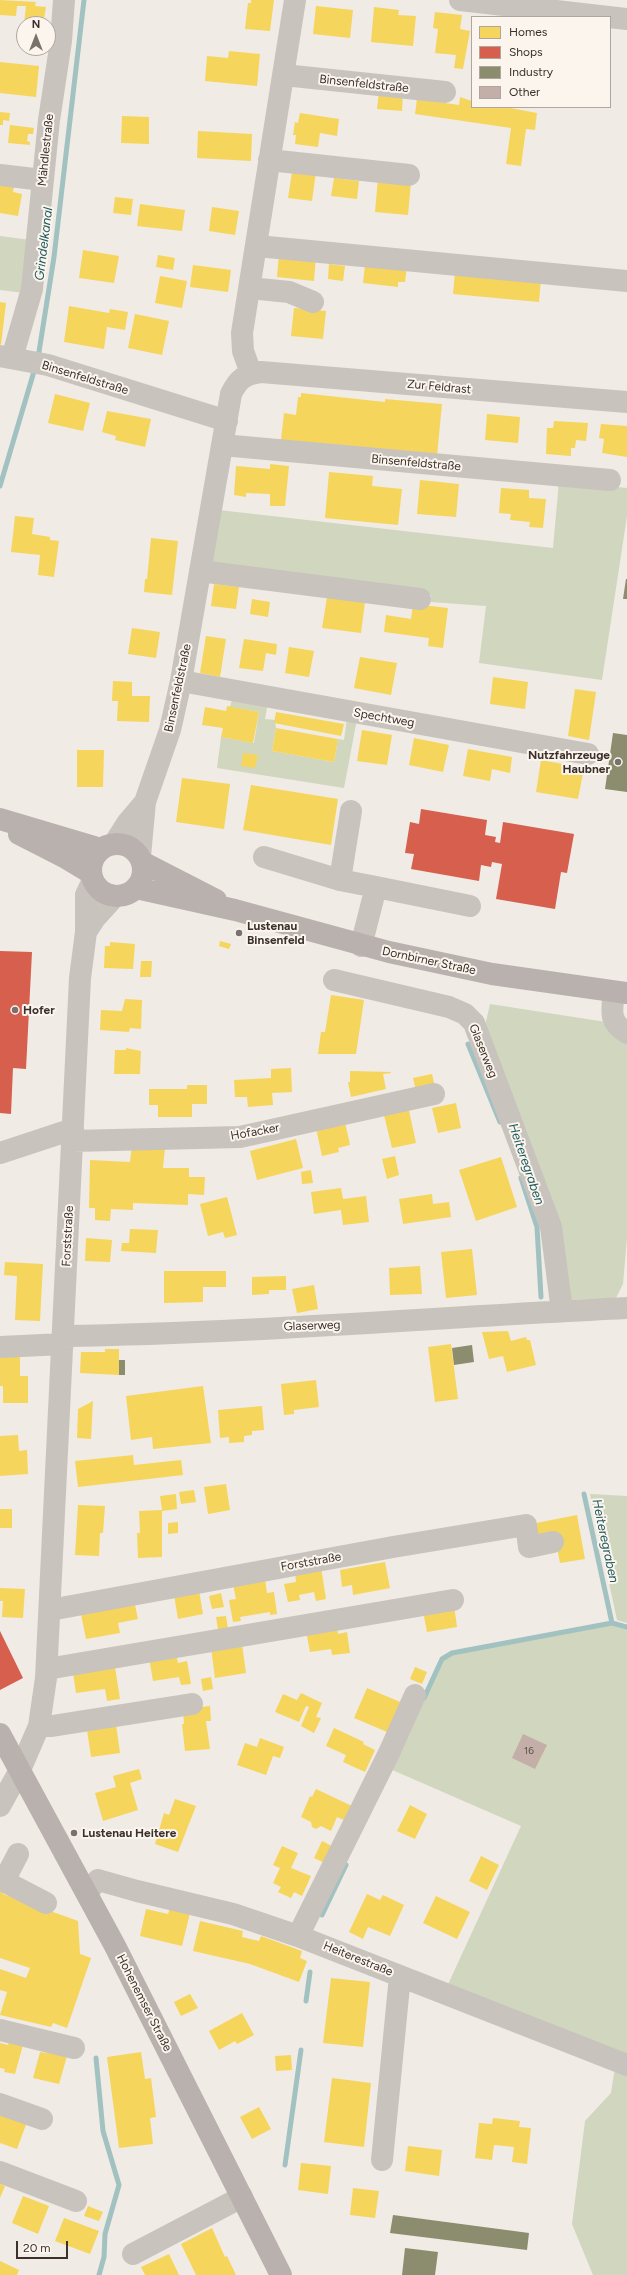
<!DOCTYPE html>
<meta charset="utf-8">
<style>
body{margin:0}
#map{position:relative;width:627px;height:2275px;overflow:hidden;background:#f0ebe5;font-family:Figtree,sans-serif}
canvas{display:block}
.legend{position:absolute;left:471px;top:16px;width:140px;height:92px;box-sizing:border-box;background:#fbf5ee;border:1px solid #aea6a0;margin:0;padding:5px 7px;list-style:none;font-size:12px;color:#3b302b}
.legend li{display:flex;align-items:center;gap:8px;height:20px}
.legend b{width:20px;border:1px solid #aea6a0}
.north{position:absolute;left:16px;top:16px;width:40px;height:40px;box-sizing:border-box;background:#fbf5ee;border:1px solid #aea6a0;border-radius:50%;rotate:0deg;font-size:11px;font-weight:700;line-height:16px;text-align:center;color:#3b302b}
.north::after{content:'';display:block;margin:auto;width:14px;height:18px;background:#7a716c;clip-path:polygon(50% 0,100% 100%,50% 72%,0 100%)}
.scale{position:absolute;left:16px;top:2241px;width:52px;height:18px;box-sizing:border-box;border:2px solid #3b302b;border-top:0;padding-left:5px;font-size:12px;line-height:14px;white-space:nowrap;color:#3b302b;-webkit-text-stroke:3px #fbf5ee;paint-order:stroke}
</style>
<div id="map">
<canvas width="627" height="2275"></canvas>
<ul class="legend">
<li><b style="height:11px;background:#f6d55c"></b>Homes</li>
<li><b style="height:11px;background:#d6604d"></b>Shops</li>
<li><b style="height:11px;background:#8c8c6e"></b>Industry</li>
<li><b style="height:11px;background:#c3afa7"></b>Other</li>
</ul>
<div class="north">N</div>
<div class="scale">20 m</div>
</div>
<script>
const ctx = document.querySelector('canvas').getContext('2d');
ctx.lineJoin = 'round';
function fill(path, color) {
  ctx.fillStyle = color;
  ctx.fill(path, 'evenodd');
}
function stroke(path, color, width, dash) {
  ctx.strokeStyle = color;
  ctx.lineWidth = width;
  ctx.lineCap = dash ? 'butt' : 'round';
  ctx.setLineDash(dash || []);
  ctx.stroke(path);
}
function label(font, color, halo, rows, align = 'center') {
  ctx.font = font + ' Figtree,sans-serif';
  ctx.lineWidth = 4;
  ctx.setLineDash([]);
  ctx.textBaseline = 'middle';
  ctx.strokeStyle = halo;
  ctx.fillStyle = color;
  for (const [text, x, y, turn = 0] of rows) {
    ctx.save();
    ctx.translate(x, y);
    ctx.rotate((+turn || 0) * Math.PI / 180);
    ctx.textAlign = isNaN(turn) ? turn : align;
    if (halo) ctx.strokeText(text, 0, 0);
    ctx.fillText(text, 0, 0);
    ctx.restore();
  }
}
const green = new Path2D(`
 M0,236L31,240L24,293L0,290Z
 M559,481L627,488V516L602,680L479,663L486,606L431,602V595L217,568L211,562L219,510L553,548Z
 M233,696L268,702L265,719L275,720L276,728L272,751L334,762L338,739L344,740L347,719H357L344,788L217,768L221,737L254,743L259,712L230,707Z
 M490,1004L606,1022L627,1040V1238L623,1284L616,1298L566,1300L485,1026Z
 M590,1494L627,1496V1623L617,1620Z
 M612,1623L627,1627V2275H593L572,2224L585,2121L611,2093L616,2061L444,1993L521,1826L390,1769L442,1659L452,1653Z`);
const homes = new Path2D(`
 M0,0L36,2L35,6L46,7L43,24H24L26,6H17L16,16L0,15Z
 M251,0H274L270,31L245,29L248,3H251Z
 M316,6L353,10L350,38L313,34Z
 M374,7L399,10L398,15L416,16L413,46L371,42Z
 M435,12L462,15L460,29L470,31L463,69L454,68L456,55L435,53L438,29L433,28Z
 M229,51L260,54L257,86L205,81L207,56L228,58Z
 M0,62L39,66L36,97L0,93Z
 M379,91L403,93L402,111L377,109Z
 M460,97L472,101V107H505L537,113L535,130L526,129L521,166L506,164L511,128L415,114L417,99L459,105Z
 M0,112L10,113L9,121L3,120V125H0Z
 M300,113L339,119L337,136L320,133L318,147L295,144L296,135H293L295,122L298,123Z
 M122,116L149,117V144L121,143Z
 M10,125L34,128L33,134H28L27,141L30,142V145L8,143Z
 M198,131L252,134L251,161L197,158Z
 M292,172H316L312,201L288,198Z
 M334,178L359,181L357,199L331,196Z
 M378,178L411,182L408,215L375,212Z
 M0,185L14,187L13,192L22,194L18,216L0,213Z
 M115,197L133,199L131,215L113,213Z
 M140,204L185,210L182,231L137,226Z
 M212,207L239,211L235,235L209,231Z
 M83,250L119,256L114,283L79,278Z
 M279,253L316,256L314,281L277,277Z
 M158,255L175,258L173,270L156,267Z
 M329,264L345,266L343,281L328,279Z
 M193,265L231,270L228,292L190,287Z
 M365,265H407L405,282H398V287L363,283Z
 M455,271L541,279L539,302L453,294Z
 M160,276L187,281L182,308L155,303Z
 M0,302L6,303L1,345L0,344Z
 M69,306L109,313L110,309L128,312L125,330L107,327L104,349L64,342Z
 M294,308L326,311L323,339L291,336Z
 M135,314L169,321L162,355L128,348Z
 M301,393L385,402V399L442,404L437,456L281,440L284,413L296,415L298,397H301Z
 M55,394L90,403L83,431L48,423Z
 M107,411L151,419L145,447L115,440L116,436L102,432Z
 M487,414L520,417L518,443L485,440Z
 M554,421L588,423L586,441L576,440L575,448H571V456L546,454L547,428H553Z
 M601,424L627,426V457L602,453L604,439L599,438Z
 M270,464L289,466L285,506H270V494L246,493V497L234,495L236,466L270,469Z
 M329,472L373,476L372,486L402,489L398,525L325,518Z
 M420,480L459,484L456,517L417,514Z
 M501,488L529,490V498L546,499L543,528L529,527L530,522L510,520L511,514L499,513Z
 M15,516L34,518L32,534L50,537V540L59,541L54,577L38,575L40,555L11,552Z
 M151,538L178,541L172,595L144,592L145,579H147Z
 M214,584L239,587L236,609L211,606Z
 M327,597L365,602L361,633L322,628Z
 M252,599L270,602L268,617L250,614Z
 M413,604L448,608L443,648L428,646L429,638L384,632L386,615L411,619Z
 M132,628L160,632L156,658L128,654Z
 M206,636L226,639L220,677L200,673Z
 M244,639L277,644L276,655L266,653L263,671L239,668Z
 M289,647L314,651L309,677L285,673Z
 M360,657L397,663L391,695L354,688Z
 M493,677L528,682L525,709L490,704Z
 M113,681L132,682V696H150L149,722L117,721L118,701H112Z
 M575,689L596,692L589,740L568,736Z
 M227,706L259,712L253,743L221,737L223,728L202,725L205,707L226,711Z
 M276,712L344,724L341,736L274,723Z
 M276,728L338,739L334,762L272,751Z
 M362,730L392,735L387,765L357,761Z
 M414,738L449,745L443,772L409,765Z
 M468,749L512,757L510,773L492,769L490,781L463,776Z
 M77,750H104L103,787H77Z
 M243,753L258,755L255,768L241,766Z
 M541,760L584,768L578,799L536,792Z
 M182,778L230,784L224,829L176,822Z
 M251,785L338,799L331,845L243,830Z
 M220,941L231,944L229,949L219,946Z
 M110,942L135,944L133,969L104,968L105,946H110Z
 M141,961H152L151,977H140Z
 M331,995L364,1000L356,1054H318L321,1032H325Z
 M125,999L142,1000L141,1029L130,1028L129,1032L100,1030L101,1010L122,1011Z
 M126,1048L141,1051L140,1074H114L115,1050H126Z
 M291,1068L292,1092L272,1093L273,1105L248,1107L247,1097H235L234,1080L271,1078V1069Z
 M350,1071L391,1072V1073L383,1074L386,1089L351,1097L348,1082H350Z
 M432,1074L435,1087L416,1091L413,1078Z
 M187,1085H207V1104H192V1117H158V1105H149V1089H187Z
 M456,1103L461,1128L438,1133L432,1108Z
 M408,1106L416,1143L392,1148L383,1111Z
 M345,1122L350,1145L338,1148L339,1152L322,1156L316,1128Z
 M296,1139L303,1168L257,1180L250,1151Z
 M132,1144L165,1148L163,1168H189V1177H205L204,1195L188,1194V1205L133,1203V1210L111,1209L110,1221L95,1220V1208H89L90,1160L130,1162Z
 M395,1156L399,1175L387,1179L382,1159Z
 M501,1157L517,1207L476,1221L459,1170Z
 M311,1170L313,1183L302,1184L301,1172Z
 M341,1188L343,1199L366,1196L369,1222L343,1225L341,1210L314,1214L311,1192Z
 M432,1194L433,1204L449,1202L451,1217L403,1224L399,1199Z
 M227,1197L237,1235L225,1238L223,1232L208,1236L200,1204Z
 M130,1229L158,1230L156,1253L121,1251L122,1243H129Z
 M86,1238L112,1240L110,1262L85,1261Z
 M472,1249L477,1295L446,1298L441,1252Z
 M5,1262L43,1264L40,1321L15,1320L17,1276L4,1275Z
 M420,1266L422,1294L390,1295L389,1268Z
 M164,1271H226V1287H203V1302L164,1303Z
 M286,1276V1290H269V1294L252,1295V1277Z
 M314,1285L318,1309L297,1313L292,1289Z
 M508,1331L511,1341L526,1337L527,1340H530L536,1365L507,1372L503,1356L489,1359L482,1332Z
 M451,1344L458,1399L435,1402L428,1347Z
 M105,1349H119V1375L80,1373L81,1352H105Z
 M0,1356H20V1376H28V1403H3V1386H0Z
 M316,1380L319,1407L294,1410V1414L284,1415L281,1384Z
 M203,1386L211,1443L153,1449L152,1437L131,1440L126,1396Z
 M93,1401L91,1439L77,1438L78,1409Z
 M262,1406L264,1430L252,1431V1435L244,1436V1442L229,1443V1437L220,1438L218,1410Z
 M18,1435L19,1451L27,1450L28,1474L0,1476V1436Z
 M133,1455L134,1465L181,1460L183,1475L78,1487L75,1461Z
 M226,1484L230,1510L208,1514L204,1487Z
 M194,1490L196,1502L181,1504L179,1492Z
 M176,1494L177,1509L162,1511V1557L138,1558L137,1533H140L139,1511L162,1510L160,1496Z
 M78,1505L105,1506L103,1533H100L99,1556L75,1555Z
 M0,1509H12V1528H0Z
 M577,1515L585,1559L560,1563L555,1537L535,1541L531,1524Z
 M178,1522V1533L168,1534V1523Z
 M385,1562L390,1588L353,1595L352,1585L342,1587L340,1570Z
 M321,1567L326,1599L316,1601L314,1592L299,1595L300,1600L288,1602L284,1584L296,1582L295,1572Z
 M265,1579L267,1593L274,1592L277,1614L270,1615V1612L240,1617L241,1621L233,1622L229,1600L236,1599L233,1584Z
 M0,1588L25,1589L23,1618L2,1617L3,1601H0Z
 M199,1590L203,1614L178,1619L174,1595Z
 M221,1593L224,1607L212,1609L209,1596Z
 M135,1605L138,1619L118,1623L120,1633L86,1639L81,1614Z
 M454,1605L457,1627L427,1632L423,1611Z
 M226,1616L228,1629L218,1630L216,1617Z
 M337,1626L338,1634L347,1632L350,1653L332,1655L331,1649L310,1652L306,1631Z
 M242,1644L246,1673L215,1678L211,1648Z
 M176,1653L178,1663L187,1661L191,1684L181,1685L179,1677L153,1681L149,1657Z
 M115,1667L120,1699L107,1701L105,1689L76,1693L73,1673Z
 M415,1667L427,1672L422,1684L410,1679Z
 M211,1677L213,1689L203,1691L201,1679Z
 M367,1688L405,1704L392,1734L354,1718Z
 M301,1693L322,1703L316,1717L321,1718L314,1733L301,1726L309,1707L306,1706L299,1722L275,1712L283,1694L297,1700Z
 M210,1706L211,1721H206L210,1749L185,1751L182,1724H184L183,1709Z
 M116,1724L120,1753L91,1757L87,1730Z
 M334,1728L364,1742L363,1744L375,1750L365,1772L343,1762L346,1755L326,1746Z
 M260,1738L284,1747L280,1758L273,1756L266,1775L237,1765L245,1743L257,1747Z
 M139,1769L142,1779L130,1783L138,1810L103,1821L95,1793L116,1787L113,1776Z
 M316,1789L354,1807L348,1822L337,1817L331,1831L321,1826L316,1829L312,1827L311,1822L301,1817L310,1796L312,1797Z
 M175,1799L196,1806L178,1852L155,1844L164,1813L169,1815Z
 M410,1805L427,1814L415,1839L397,1831Z
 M322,1841L334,1847L327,1864L314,1858Z
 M282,1846L298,1853L291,1868L311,1876L302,1896L294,1892L291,1898L278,1892L281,1887L273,1883L280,1868L273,1865Z
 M481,1856L499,1865L487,1890L469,1881Z
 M0,1886L6,1889L3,1894L78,1921L80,1954L91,1958L67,2028L53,2023L51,2027L0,2015L7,1992L0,1990V1969L26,1978L30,1968L0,1958Z
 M367,1894L380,1900L383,1895L404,1905L390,1936L368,1927L363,1939L349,1932Z
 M436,1896L470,1912L457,1939L423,1923Z
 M170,1908L190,1913L182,1946L140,1936L146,1909L168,1914Z
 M200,1921L243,1931L242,1937L259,1941L261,1936L302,1951L300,1958L307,1961L299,1982L250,1964L193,1951Z
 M331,1978L370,1982L363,2047L323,2043Z
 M190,1994L198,2008L181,2016L174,2002Z
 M242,2013L254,2035L237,2044L235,2041L219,2050L209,2031Z
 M9,2041L23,2045L15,2074L4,2072L5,2069L0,2068V2043L8,2045Z
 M48,2051L67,2056L59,2084L33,2078L40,2052L47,2053Z
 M141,2052L145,2079L151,2078L156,2117L150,2118L153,2144L119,2148L107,2057Z
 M291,2055L292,2070L276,2071L275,2056Z
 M332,2078L371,2083L364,2147L324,2142Z
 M259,2107L271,2129L252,2139L240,2117Z
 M0,2112L27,2122L17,2149L0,2143Z
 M493,2118L520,2121L519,2127L531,2128L527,2164L512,2162L514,2147L494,2145L492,2160L475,2158L479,2123L492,2124Z
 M408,2146L442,2150L439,2176L405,2171Z
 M301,2163L331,2166L328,2194L298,2190Z
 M0,2184L5,2186L0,2198Z
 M353,2188L379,2191L375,2218L350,2215Z
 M23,2196L49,2206L38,2234L12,2223Z
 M88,2206L103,2212L99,2221L84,2216Z
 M64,2218L99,2231L90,2254L55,2241Z
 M212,2228L225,2257L227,2256L236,2275H196L181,2244Z
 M169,2254L179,2275H145L141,2267Z
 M0,2261L19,2270L17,2275H0Z`);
const shops = new Path2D(`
 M421,809L487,820L485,835L496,837L495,842L500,843L503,822L574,834L567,873L561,872L555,909L496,899L502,864L492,862L491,867L481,865L479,881L411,869L414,854L405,853L410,822L419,824Z
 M0,951L32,952L26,1069L13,1068L11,1114L0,1113Z
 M0,1631L23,1678L0,1690Z`);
const industry = new Path2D(`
 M626,579H627V599H623Z
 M613,733L627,735V792L605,789Z
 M472,1345L474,1362L454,1365L452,1348Z
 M119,1360H125V1375H119Z
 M393,2215L529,2233L527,2250L390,2233Z
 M405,2248L438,2252L435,2275H402Z`);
const stream = new Path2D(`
 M38,358L54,257L84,0
 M0,486L35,368
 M468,1044L500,1122
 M521,1178L537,1227L541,1297
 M584,1494L612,1623L627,1627
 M424,1698L442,1659L452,1653L612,1623
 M322,1915L346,1865
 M306,2001L310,1972
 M96,2058L103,2131L119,2185L105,2234L104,2257L99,2275
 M285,2165L301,2050`);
const building = new Path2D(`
 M523,1734L547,1745L535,1769L512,1758Z`);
const minor = new Path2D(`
 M460,0L627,19
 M284,75L445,92
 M269,160L409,175
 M0,175L43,180
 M257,246L627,281
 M250,288L289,292L313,302
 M0,356L48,365L227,421
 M12,358L32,289L49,120L61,41L64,0
 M251,373L243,351L242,333L295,0
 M222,445L610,480
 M200,571L420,599
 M181,681L588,754
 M351,811L340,880L376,887
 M114,844L128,822L145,802
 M140,856L145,802L170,730L181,681L231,394C238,379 245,374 261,372L627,402
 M264,857L340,880
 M86,932L95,918L115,896
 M361,946L376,887L470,906
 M334,980L449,1007L465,1014L474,1023L551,1227L562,1311
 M614,992C612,1011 608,1021 627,1033
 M72,1141L240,1137L434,1094
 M0,1153L73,1129
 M63,1336C251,1333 439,1317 627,1308
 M0,1347L63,1344
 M50,1610L393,1547L526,1525L529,1547L553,1542
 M47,1669L453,1600
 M39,1726H52L192,1704
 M0,1806L20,1770L39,1726L46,1678L80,978L86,932V895L93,880
 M0,1879L46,1903
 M4,1881L18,1854
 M87,1892L98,1880L137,1891L233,1914L298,1936L627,2065
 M298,1936L389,1753L415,1695
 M0,2030L74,2048
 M0,2104L42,2119
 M382,2160L400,1976
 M0,2172L76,2201
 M133,2254L242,2197`);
const major = new Path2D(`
 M0,819L101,849
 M19,834L66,858L91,873
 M91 870a26 26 0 1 1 52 0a26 26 0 1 1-52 0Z
 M142,862L216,900
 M136,888L235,910L389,952L492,974L627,993
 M0,1734L115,1946L281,2275`);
const markers = [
 [618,762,4,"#7a716c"],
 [239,933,4,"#7a716c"],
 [15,1010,4,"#7a716c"],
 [74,1833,4,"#7a716c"]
];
const numberNames = [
 ["16",529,1751]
];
const streetNames = [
 ["Binsenfeldstraße",364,84,6],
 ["Mähdlestraße",46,150,-84],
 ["Binsenfeldstraße",85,378,17],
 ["Zur Feldrast",439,387,5],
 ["Binsenfeldstraße",416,463,5],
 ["Binsenfeldstraße",178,688,-78],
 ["Spechtweg",384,718,10],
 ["Dornbirner Straße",429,961,12],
 ["Glaserweg",483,1051,68],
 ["Hofacker",255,1132,-10],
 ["Forststraße",68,1236,-87],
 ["Glaserweg",312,1326,-2],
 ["Forststraße",311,1562,-10],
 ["Heiterestraße",358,1959,22],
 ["Hohenemser Straße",144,2003,63]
];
const poiNames = [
 ["Nutzfahrzeuge",610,755,"right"],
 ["Haubner",610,769,"right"],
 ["Lustenau",247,926],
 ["Binsenfeld",247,940],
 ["Hofer",23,1010],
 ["Lustenau Heitere",82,1833]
];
const waterNames = [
 ["Grindelkanal",44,244,-83],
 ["Heiteregraben",526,1164,71],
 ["Heiteregraben",605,1541,78]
];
fill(green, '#d1d6bf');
fill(homes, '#f6d55c');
fill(shops, '#d6604d');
fill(industry, '#8c8c6e');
stroke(stream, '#a1c2c1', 5);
fill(building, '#c3afa7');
stroke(minor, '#c9c3be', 22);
stroke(major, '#b8b1ad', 22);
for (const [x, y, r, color] of markers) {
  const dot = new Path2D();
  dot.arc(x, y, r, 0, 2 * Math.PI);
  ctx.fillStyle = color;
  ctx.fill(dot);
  stroke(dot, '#fbf5ee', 1.5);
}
label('10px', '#5d504a', null, numberNames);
label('12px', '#3b302b', '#fbf5ee', streetNames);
label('bold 12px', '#3b302b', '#fbf5ee', poiNames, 'left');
label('italic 13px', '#1f5a5e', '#fbf5ee', waterNames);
</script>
